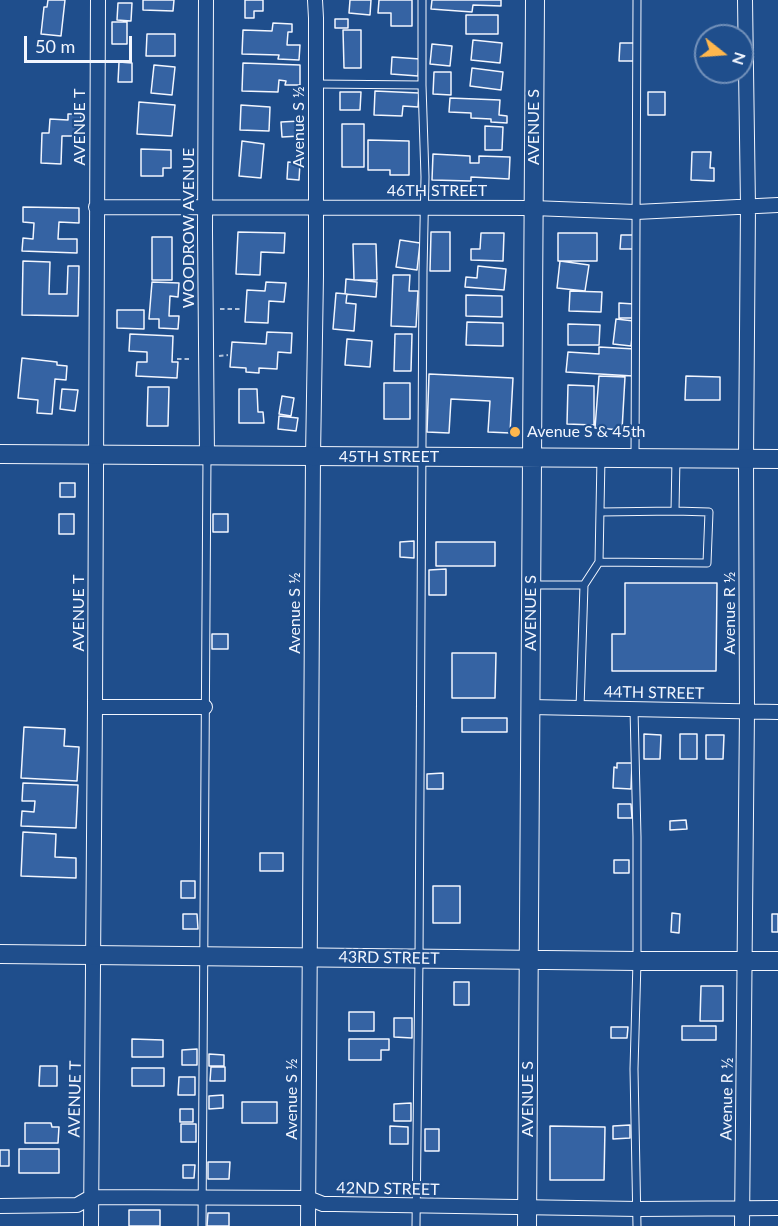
<!DOCTYPE html>
<meta charset="utf-8">
<style>
body{margin:0}
#map{position:relative;width:778px;height:1226px;overflow:hidden;background:#1f4e8c;font-family:Lato,sans-serif}
canvas{display:block}
.north{position:absolute;left:694px;top:24px;width:60px;height:60px;box-sizing:border-box;background:#1f4e8c;border:2px solid #7391ba;border-radius:50%;rotate:107deg;font-size:16px;font-weight:700;line-height:24px;text-align:center;color:#f2f6ff}
.north::after{content:'';display:block;margin:auto;width:21px;height:27px;background:#ffb74d;clip-path:polygon(50% 0,100% 100%,50% 72%,0 100%)}
.scale{position:absolute;left:24px;top:36px;width:108px;height:27px;box-sizing:border-box;border:3px solid #f2f6ff;border-top:0;padding-left:8px;font-size:18px;line-height:21px;white-space:nowrap;color:#f2f6ff;-webkit-text-stroke:4px #1f4e8c;paint-order:stroke}
</style>
<div id="map">
<canvas width="778" height="1226"></canvas>
<div class="north">N</div>
<div class="scale">50 m</div>
</div>
<script>
const ctx = document.querySelector('canvas').getContext('2d');
ctx.lineJoin = 'round';
function fill(path, color) {
  ctx.fillStyle = color;
  ctx.fill(path, 'evenodd');
}
function stroke(path, color, width, dash) {
  ctx.strokeStyle = color;
  ctx.lineWidth = width;
  ctx.lineCap = dash ? 'butt' : 'round';
  ctx.setLineDash(dash || []);
  ctx.stroke(path);
}
function label(font, color, halo, rows, align = 'center') {
  ctx.font = font + ' Lato,sans-serif';
  ctx.lineWidth = 4.5;
  ctx.setLineDash([]);
  ctx.textBaseline = 'middle';
  ctx.strokeStyle = halo;
  ctx.fillStyle = color;
  for (const [text, x, y, turn = 0] of rows) {
    ctx.save();
    ctx.translate(x, y);
    ctx.rotate((+turn || 0) * Math.PI / 180);
    ctx.textAlign = isNaN(turn) ? turn : align;
    if (halo) ctx.strokeText(text, 0, 0);
    ctx.fillText(text, 0, 0);
    ctx.restore();
  }
}
const building = new Path2D(`
 M48,0H65L61,36L41,34L44,7H47Z
 M143,0H174L173,11L143,10Z
 M245,0H263V11H254V18H245Z
 M350,0H371L370,15L349,13Z
 M379,0H412V26H391V13H378Z
 M432,0H501V6L473,5L472,12L431,9Z
 M118,3H132L131,21L117,20Z
 M466,15H498V34H466Z
 M335,19H348V28H335Z
 M112,22H127V44H112Z
 M273,23L292,24V32H288L287,45H300L299,60L278,59L279,55L242,54L243,30L272,31Z
 M343,30H361V68H344Z
 M147,34H175V56H146Z
 M473,40L502,43L500,63L471,60Z
 M620,43H636L635,61H619Z
 M432,44L452,46L450,66L430,64Z
 M392,57L420,59L418,76L391,74Z
 M119,62L132,63V82H118Z
 M243,63L300,65V85H285L286,81L279,80L278,92L242,91Z
 M154,65L175,67L172,95L151,93Z
 M472,68L503,72L501,90L470,86Z
 M434,72H451V95L433,94Z
 M375,91L419,93L418,107L403,106L402,116L374,115Z
 M340,92H361L360,110H340Z
 M648,92H665V115H648Z
 M450,98L500,100L499,115L507,116V123L491,122V119L471,118V113L449,112Z
 M139,102L175,105L172,136L137,134Z
 M241,105L270,107L269,131L240,130Z
 M68,114H81L80,136H62L61,164L41,163L42,133H49L50,119L68,120Z
 M300,121V136L282,137L281,122Z
 M342,124H364V167H342Z
 M485,126L503,127L502,150H485Z
 M368,140L409,141V175H390V170H368Z
 M242,141L264,144L261,178L239,176Z
 M141,149L171,150V168H163V176H141Z
 M692,152H711L710,168H714V181L691,180Z
 M433,154L470,156V163H479V156L510,157L509,179L471,177V181L432,180Z
 M288,162L300,163L299,180L287,179Z
 M23,207L79,208V223L59,222L58,239H77V253L22,251L23,238L33,239L34,223L23,222Z
 M238,232L285,233L284,253L261,252L260,275L236,274Z
 M431,232H450V271H430Z
 M481,233H504L503,261L471,260V249H480Z
 M558,233H597V261H558Z
 M621,235H634V249H620Z
 M152,237H172V280H152Z
 M400,240L420,243L417,270L396,267Z
 M353,244H376L377,280H354Z
 M23,261L50,262L49,294H67L68,266H79L78,316L22,315Z
 M560,261L589,265L585,291L557,288Z
 M478,266L506,269L504,290L465,287L466,277L477,278Z
 M393,275H410L409,291H418L416,327L391,326Z
 M346,279L377,282L376,297L345,294Z
 M152,282L179,283L178,297L170,296L169,316H179L178,329L159,328V319H149Z
 M266,282L286,283L284,302L269,301L268,323L245,322L247,290L265,291Z
 M570,291L602,292L601,312L569,311Z
 M336,293L347,294L346,303L356,304L354,331L333,329Z
 M466,295L502,296V317L466,316Z
 M619,303L634,304V318H619Z
 M117,310H144V329L117,328Z
 M616,319L634,321L631,346L613,344Z
 M467,322L503,323V346L466,345Z
 M568,324L600,325L599,345H568Z
 M267,332L292,333L291,353L278,352L277,369L259,368V373L246,372V368L230,367L232,342L266,344Z
 M130,334L173,336L172,362H178L177,378L136,376L137,362H147V352L129,351Z
 M395,334H412L411,371H394Z
 M347,339L372,341L370,367L345,365Z
 M599,347L635,349L633,376L566,372L568,352L599,354Z
 M22,358L57,362V365L67,366L66,380L55,379L52,414L37,413L38,400L18,398Z
 M429,374L513,378L510,433L488,432L490,401L451,399L449,433L427,432Z
 M599,376L625,377L622,430L595,428Z
 M686,376L720,377V400H685Z
 M384,383H410V419H384Z
 M568,385L594,386V425L567,424Z
 M148,387H169L168,426H147Z
 M62,389L78,390L75,411L60,409Z
 M239,389H257L258,412H263L264,423H239Z
 M282,396L294,398L291,416L279,414Z
 M279,416L298,418L296,431L278,429Z
 M60,483H75V497H60Z
 M59,514H74V534H59Z
 M213,514H228V532H213Z
 M414,541V558L400,557V542Z
 M436,542H495V566H436Z
 M446,569V595H429V570Z
 M625,583H717L716,671H612V634H625Z
 M212,634H228V649H212Z
 M452,653H496L495,698H452Z
 M462,718H507V732H462Z
 M24,727L65,729L64,746L79,747L77,781L21,778Z
 M644,734L661,735L660,759H644Z
 M680,734H697V759H680Z
 M706,735H724L723,759H706Z
 M617,763H632L631,789L613,788L614,767L617,768Z
 M443,773V789H427V774Z
 M23,783L78,785L76,828L21,826L22,811L34,812L35,801H22Z
 M618,804H631L632,818H618Z
 M686,820L687,829L670,830V821Z
 M23,832L56,834L55,857L76,858V878L21,876Z
 M260,853H283V871H260Z
 M614,860H629V873H614Z
 M181,881H195V898H181Z
 M433,886H460V923H433Z
 M672,913L680,914L679,933L671,932Z
 M183,914H197L198,929H183Z
 M772,914H778V932H772Z
 M454,982H469V1005H454Z
 M701,986H723V1021H700Z
 M349,1012H374V1031H349Z
 M394,1018H412V1038L394,1037Z
 M682,1026H716V1040H682Z
 M611,1027H628L627,1038H611Z
 M132,1039L163,1040V1057H132Z
 M349,1039H389V1050H381V1060H349Z
 M197,1049V1065H182V1050Z
 M209,1054L224,1055V1066H209Z
 M40,1066H57V1086H39Z
 M211,1067H225V1081H210Z
 M132,1068H164V1086H132Z
 M179,1077H195V1095H178Z
 M223,1095V1108L209,1109V1096Z
 M242,1102H277V1123H242Z
 M411,1103V1121H394V1104Z
 M180,1109H193V1122H180Z
 M25,1123H51L52,1127H59L58,1143H25Z
 M181,1124H196V1142H181Z
 M630,1125V1138L613,1139V1126Z
 M390,1126L408,1127V1144H390Z
 M550,1126L605,1127L604,1180H550Z
 M425,1129H439V1151H425Z
 M19,1149H59V1173H19Z
 M0,1150H9V1166H0Z
 M208,1162H230L229,1179H208Z
 M183,1165H195L194,1178H183Z
 M129,1210H160V1226H129Z
 M208,1213H229V1226H207Z`);
const path = new Path2D(`
 M220,309H242
 M219,356L228,355
 M177,359H191`);
const lane = new Path2D(`
 M316,84L422,85
 M635,456L637,0
 M601,458L599,562L707,563L709,512L675,511L676,458
 M601,512L675,511
 M533,585H584
 M580,708L584,585L599,562
 M634,709L637,837V961L634,1069L637,1226
 M202,1226L207,456
 M416,1226L419,958L423,272L425,177L422,85V0`);
const street = new Path2D(`
 M206,0L205,231L207,456
 M96,207L533,208L636,212L778,205
 M95,707H205
 M530,707L778,712
 M0,1206L77,1205L91,1197L308,1198L323,1204H334L638,1209L778,1208
 M91,1226L95,707L98,0
 M308,1226L313,456L316,276V18L315,0
 M742,1226L747,711L746,459L748,206L745,0`);
const secondary = new Path2D(`
 M0,454L778,459
 M0,954L637,961H778
 M527,1226L535,0`);
const markers = [
 [515,432,6,"#ffb74d"]
];
const streetNames = [
 ["AVENUE T",80,127,-90],
 ["Avenue S ½",299,127,-90],
 ["AVENUE S",534,127,-90],
 ["46TH STREET",437,191],
 ["WOODROW AVENUE",189,228,-90],
 ["45TH STREET",389,457],
 ["AVENUE T",79,613,-90],
 ["Avenue S ½",295,613,-90],
 ["AVENUE S",531,613,-90],
 ["Avenue R ½",730,613,-90],
 ["44TH STREET",654,693,1],
 ["43RD STREET",389,958,1],
 ["AVENUE T",75,1099,-89],
 ["Avenue S ½",292,1099,-90],
 ["AVENUE S",528,1099,-90],
 ["Avenue R ½",727,1099,-89],
 ["42ND STREET",388,1189,1]
];
const poiNames = [
 ["Avenue S & 45th",527,432]
];
fill(building, '#3563a3');
stroke(building, '#f2f6ff', 1.5);
stroke(lane, '#f2f6ff', 9);
stroke(street, '#f2f6ff', 16);
stroke(secondary, '#f2f6ff', 20);
stroke(path, '#b3c4dc', 2, [4.5, 3]);
stroke(lane, '#1f4e8c', 7);
stroke(street, '#1f4e8c', 14);
stroke(secondary, '#1f4e8c', 18);
for (const [x, y, r, color] of markers) {
  const dot = new Path2D();
  dot.arc(x, y, r, 0, 2 * Math.PI);
  ctx.fillStyle = color;
  ctx.fill(dot);
  stroke(dot, '#1f4e8c', 2);
}
label('16px', '#f2f6ff', '#1f4e8c', streetNames);
label('16px', '#f2f6ff', '#1f4e8c', poiNames, 'left');
</script>
